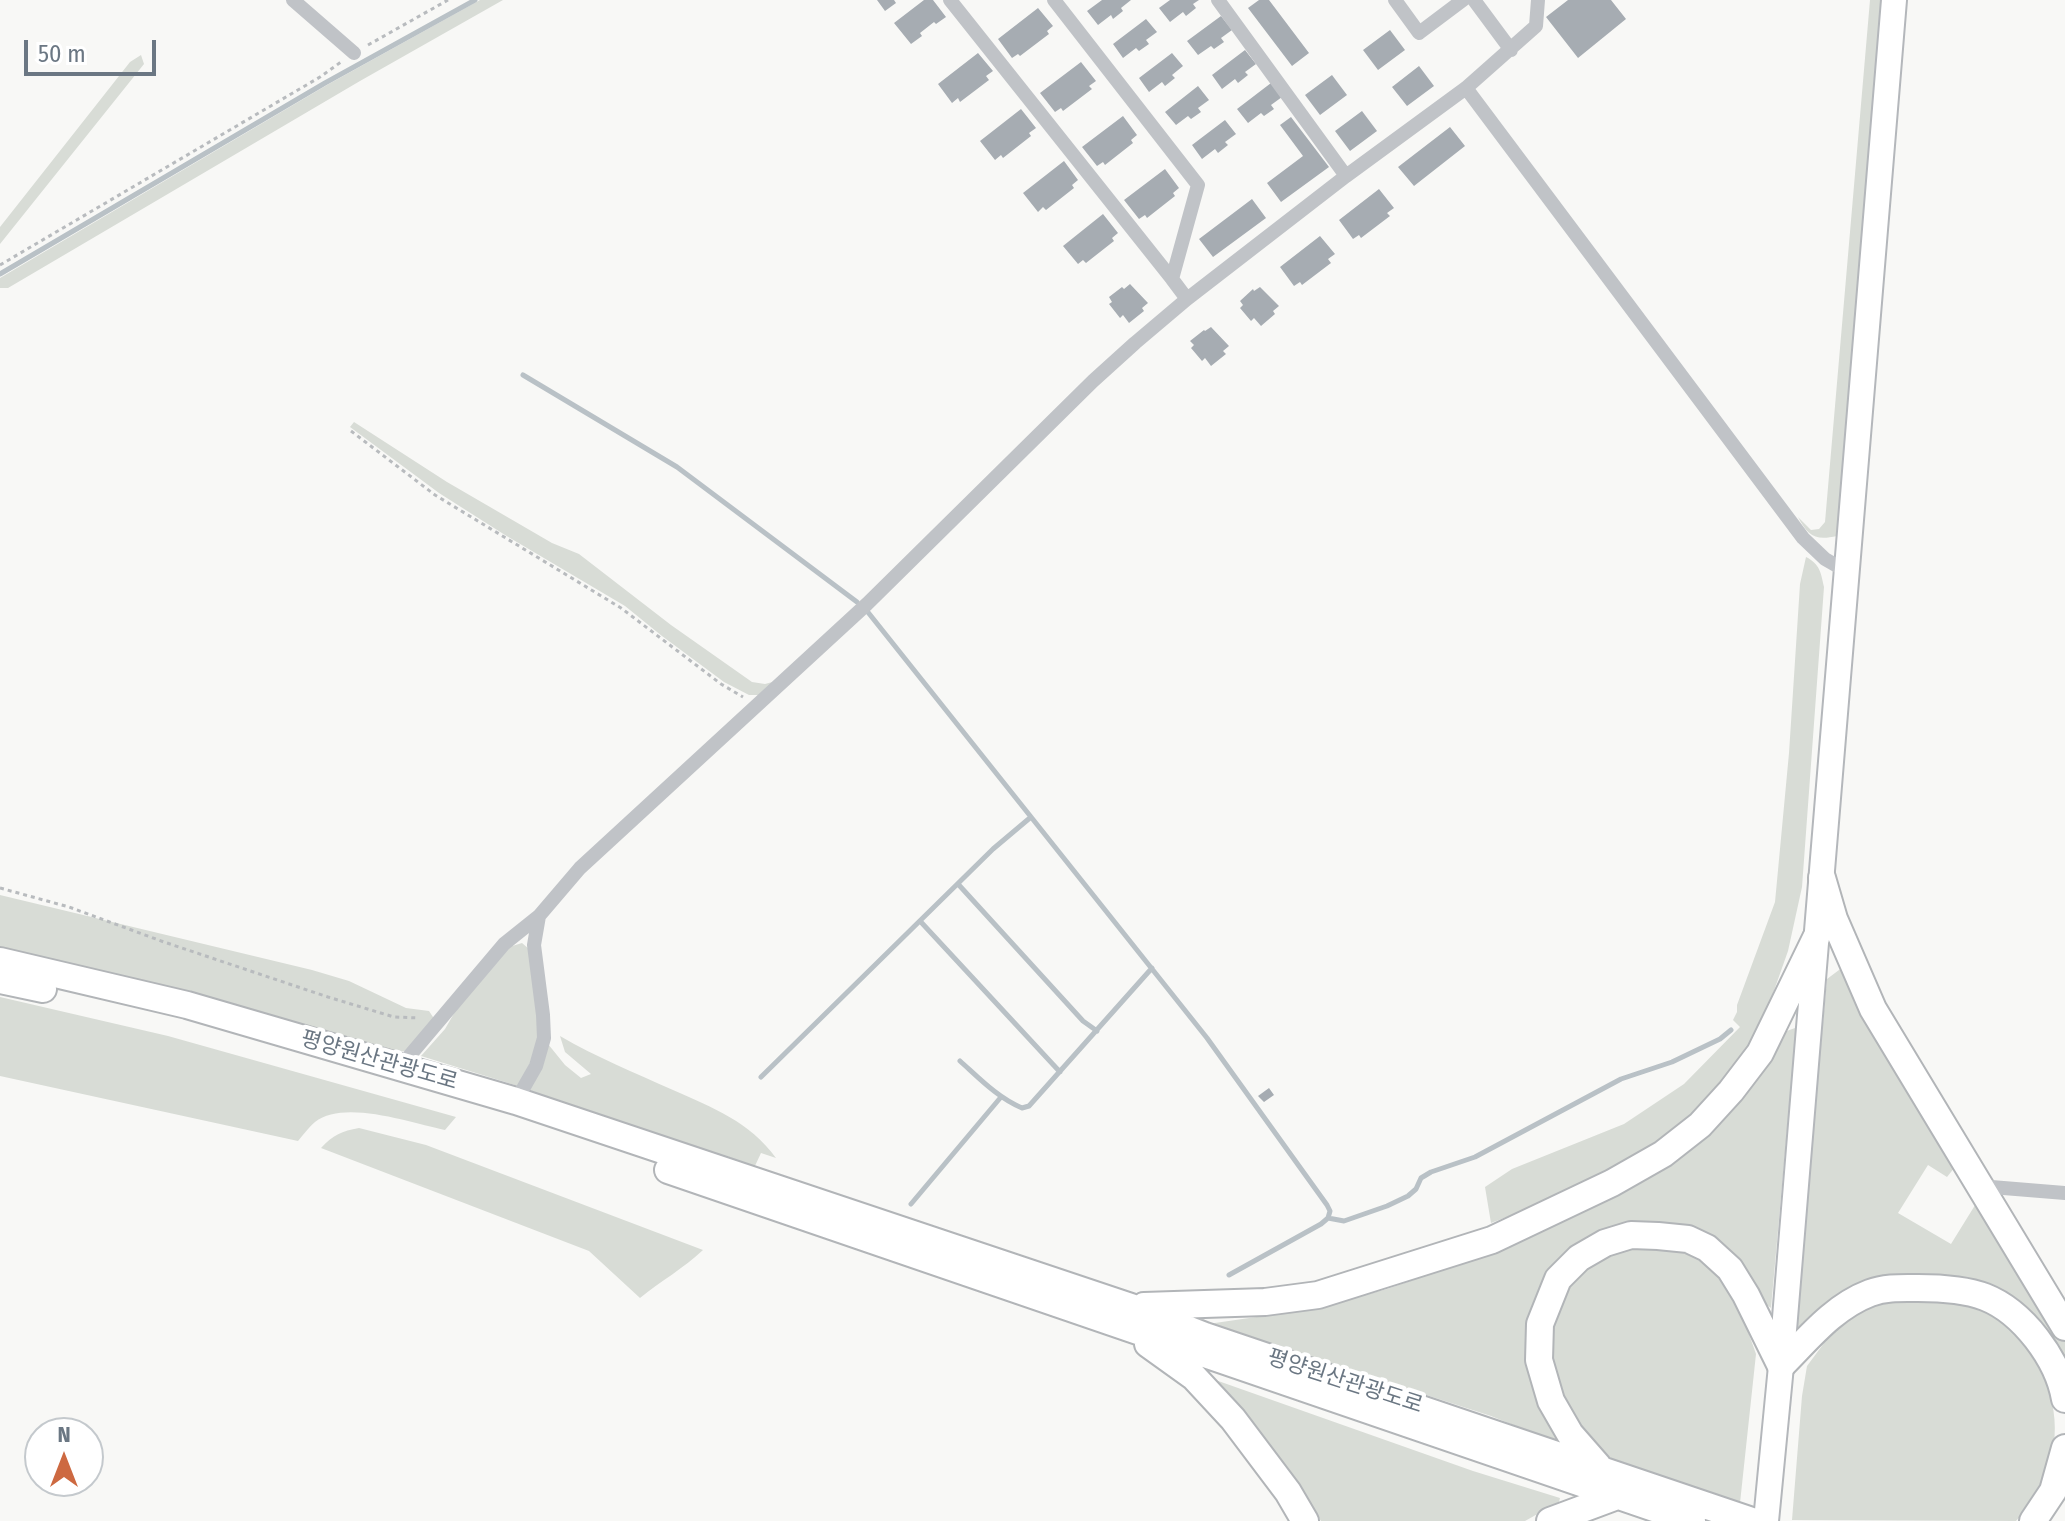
<!DOCTYPE html>
<meta charset="utf-8">
<style>
body{margin:0}
#map{position:relative;width:2065px;height:1521px;overflow:hidden;background:#f8f8f6;font-family:"Fira Sans Condensed",sans-serif}
canvas{display:block}
.north{position:absolute;left:24px;top:1417px;width:80px;height:80px;box-sizing:border-box;background:#fff;border:2px solid #c4c9cd;border-radius:50%;rotate:0deg;font-size:22px;font-weight:700;line-height:32px;text-align:center;color:#6b7783}
.north::after{content:'';display:block;margin:auto;width:28px;height:36px;background:#cd6941;clip-path:polygon(50% 0,100% 100%,50% 72%,0 100%)}
.scale{position:absolute;left:24px;top:40px;width:132px;height:36px;box-sizing:border-box;border:4px solid #6b7783;border-top:0;padding-left:10px;font-size:24px;line-height:28px;white-space:nowrap;color:#6b7783;-webkit-text-stroke:6px #fff;paint-order:stroke}
</style>
<div id="map">
<canvas width="2065" height="1521"></canvas>
<div class="north">N</div>
<div class="scale">50 m</div>
</div>
<script>
const ctx = document.querySelector('canvas').getContext('2d');
ctx.lineJoin = 'round';
function fill(path, color) {
  ctx.fillStyle = color;
  ctx.fill(path, 'evenodd');
}
function stroke(path, color, width, dash) {
  ctx.strokeStyle = color;
  ctx.lineWidth = width;
  ctx.lineCap = dash ? 'butt' : 'round';
  ctx.setLineDash(dash || []);
  ctx.stroke(path);
}
function label(font, color, halo, rows, align = 'center') {
  ctx.font = font + ' "Fira Sans Condensed","Noto Sans KR",sans-serif';
  ctx.lineWidth = 8;
  ctx.setLineDash([]);
  ctx.textBaseline = 'middle';
  ctx.strokeStyle = halo;
  ctx.fillStyle = color;
  for (const [text, x, y, turn = 0] of rows) {
    ctx.save();
    ctx.translate(x, y);
    ctx.rotate((+turn || 0) * Math.PI / 180);
    ctx.textAlign = isNaN(turn) ? turn : align;
    if (halo) ctx.strokeText(text, 0, 0);
    ctx.fillText(text, 0, 0);
    ctx.restore();
  }
}
const green = new Path2D(`
 M480,0H503L360,81L8,288H0V278L327,85Z
 M1870,0H1881L1837,536C1815,541 1808,536 1798,517L1811,530L1819,529L1825,522Z
 M141,55L144,64L0,244V227L130,62Z
 M354,422L447,482L552,543L579,554L671,625L752,682L765,684L776,681L760,695H749L724,682L662,636L625,606L505,535L439,493L350,427Z
 M1806,557C1820,564 1821,573 1824,587L1802,887L1788,951L1765,1016L1742,1057L1724,1082L1684,1123L1653,1148L1587,1186L1491,1223L1485,1187L1512,1169L1624,1124L1684,1084L1740,1027L1733,1020L1737,1012V1005L1775,902L1789,753L1800,584Z
 M0,895L312,970L349,981L406,1008L429,1011L435,1020L405,1051L399,1052L180,994L0,949Z
 M522,943L529,949L539,1024V1046L518,1086L421,1056L445,1029L456,1010L509,947Z
 M1843,967L1955,1167L1947,1177L1928,1165L1898,1213L1951,1244L1977,1202L2065,1336V1374L2040,1330L1936,1279L1810,1328H1795L1827,979Z
 M0,997L168,1036L456,1117L445,1130C411,1123 344,1099 315,1122C309,1127 303,1135 298,1141L0,1076Z
 M1795,1028L1796,1030L1771,1308L1760,1300L1734,1264L1631,1231L1538,1307L1561,1444L1491,1416L1208,1324L1318,1308L1387,1289L1498,1251L1624,1191L1672,1164L1704,1137L1784,1032Z
 M560,1036C596,1057 635,1073 673,1090C713,1108 749,1121 776,1158L761,1153L754,1168L526,1089L548,1044L565,1065L581,1078L591,1074L565,1052Z
 M359,1128L426,1145L703,1250C684,1268 661,1281 640,1298L589,1251L321,1148C333,1135 342,1131 359,1128Z
 M1635,1244L1687,1250L1707,1261L1724,1280L1740,1309L1756,1354L1740,1503L1612,1459L1578,1428L1547,1375L1552,1310L1581,1266Z
 M1897,1298C1925,1300 1956,1298 1981,1309C2004,1319 2021,1339 2034,1359C2062,1405 2061,1451 2036,1498C2031,1506 2022,1514 2016,1521L1792,1520L1802,1396L1807,1366L1836,1327L1854,1313L1875,1302Z
 M1190,1371L1473,1471L1560,1498L1559,1502L1525,1521H1321L1273,1453Z`);
const stream = new Path2D(`
 M0,274L325,83L475,0
 M523,375L677,467L857,602
 M867,611L1207,1038L1327,1205L1330,1211L1328,1218L1321,1224L1229,1275
 M958,884L1083,1021L1097,1031
 M920,921L1060,1072
 M960,1061C979,1078 998,1098 1022,1108L1029,1106L1152,968
 M761,1077L993,849L1031,817
 M911,1204L1001,1097
 M1328,1218L1344,1221L1387,1206L1408,1196L1416,1189L1421,1178L1431,1172L1475,1157L1621,1079L1672,1062L1720,1039L1731,1030`);
const building = new Path2D(`
 M877,0H894L896,3L885,11Z
 M924,0H933L946,17L936,24L934,22L920,33L922,36L911,44L894,23Z
 M1102,0H1131L1121,8L1123,11L1113,19L1111,15L1098,25L1087,11Z
 M1170,0H1199L1193,4L1196,8L1186,16L1183,12L1170,22L1159,8Z
 M1259,0H1269L1309,53L1292,66L1248,8Z
 M1568,0H1611L1626,19L1578,58L1546,17Z
 M1038,8L1053,26L1047,31L1049,34L1020,56L1018,54L1012,58L998,39Z
 M1221,16L1232,30L1221,38L1224,42L1214,49L1211,46L1198,55L1187,41Z
 M1146,19L1157,32L1146,40L1149,44L1139,51L1136,48L1123,58L1113,44Z
 M1390,30L1405,50L1378,70L1363,50Z
 M1245,50L1256,64L1245,72L1248,75L1238,83L1235,79L1222,89L1212,75Z
 M978,53L993,71L986,76L989,80L960,102L958,98L952,103L938,84Z
 M1172,53L1183,66L1172,75L1175,78L1165,86L1162,82L1149,92L1139,78Z
 M1081,62L1096,81L1089,86L1092,89L1063,111L1061,108L1055,112L1040,93Z
 M1419,66L1434,86L1407,106L1392,87Z
 M1332,75L1347,95L1320,115L1305,95Z
 M1271,83L1282,97L1271,105L1274,109L1264,116L1261,113L1248,123L1237,109Z
 M1198,86L1209,100L1198,108L1201,112L1191,119L1188,116L1176,125L1165,112Z
 M1021,109L1036,128L1029,133L1031,136L1003,158L1001,155L995,160L980,141Z
 M1362,111L1377,131L1350,151L1335,131Z
 M1123,116L1137,135L1131,140L1133,143L1105,165L1103,162L1097,166L1082,147Z
 M1291,117L1329,167L1281,202L1267,183L1303,156L1280,125Z
 M1225,120L1236,134L1225,142L1228,145L1218,153L1215,149L1202,159L1192,145Z
 M1450,127L1465,146L1414,186L1398,167Z
 M1064,161L1078,180L1072,185L1074,188L1046,210L1043,207L1038,212L1023,193Z
 M1165,169L1179,188L1173,193L1175,196L1147,218L1145,215L1139,219L1124,200Z
 M1379,189L1394,208L1387,213L1390,216L1361,238L1359,235L1353,239L1339,220Z
 M1252,199L1266,218L1213,257L1199,239Z
 M1103,214L1118,233L1112,238L1114,241L1086,263L1083,260L1078,264L1063,246Z
 M1320,236L1335,254L1328,259L1331,263L1302,285L1300,282L1294,286L1280,267Z
 M1130,284L1148,303L1142,308L1144,311L1129,323L1123,315L1120,318L1109,304L1112,302L1109,297L1122,287L1124,289Z
 M1260,287L1279,306L1273,311L1275,314L1261,326L1254,318L1251,321L1240,308L1243,305L1240,301L1253,289L1254,291Z
 M1211,327L1229,346L1223,351L1226,354L1211,366L1205,358L1202,361L1191,348L1194,345L1190,341L1204,330L1205,331Z
 M1269,1088L1274,1095L1264,1102L1258,1096Z`);
const path = new Path2D(`
 M368,45L448,0
 M0,265L320,77L341,62
 M351,431L435,495L621,608L721,684L743,697
 M0,888L69,907L164,942L328,997L394,1017L419,1018`);
const street = new Path2D(`
 M293,0L354,53
 M950,0L1172,279
 M1054,0L1198,185L1172,279L1187,299
 M1218,0L1346,176
 M1395,0L1419,33L1463,0
 M1474,0L1511,50
 M1466,88L1803,538L1825,559L1846,571
 M400,1067L504,944L539,916L580,868L867,604L1093,381L1135,343L1187,299L1346,176L1466,88L1536,26L1538,0
 M516,1101L536,1066L544,1038L543,1015L534,945L539,916
 M1979,1186L2065,1193`);
const primary = new Path2D(`
 M1766,1521L1781,1366L1894,0`);
const highway = new Path2D(`
 M1822,878L1834,919L1873,1009L2065,1327
 M0,961L187,1005L516,1101L1131,1307L1205,1336L1752,1521
 M0,980L43,989
 M668,1170L1692,1521
 M1144,1306L1265,1302L1318,1295L1492,1240L1612,1183L1663,1154L1700,1125L1731,1091L1760,1053L1816,938
 M1148,1344L1194,1377L1233,1419L1288,1492L1305,1521
 M1598,1466L1570,1434L1551,1401L1539,1360L1540,1324L1558,1279L1579,1258L1605,1243L1631,1235L1658,1236L1688,1239L1707,1248L1730,1269L1746,1295L1781,1366C1808,1339 1833,1307 1870,1293C1886,1287 1902,1288 1918,1288C1940,1288 1964,1289 1985,1297C2023,1312 2058,1359 2065,1399
 M1550,1521L1617,1496
 M2033,1521L2053,1491L2065,1448`);
const streetNames = [
 ["평양원산관광도로",379,1061,16],
 ["평양원산관광도로",1345,1382,18]
];
fill(green, '#d8dcd6');
stroke(stream, '#b9c1c6', 5);
fill(building, '#a6acb2');
stroke(primary, '#b4b7bb', 28);
stroke(highway, '#b2b5b8', 30);
stroke(path, '#b8bbbe', 3, [4, 4]);
stroke(street, '#c0c3c7', 14);
stroke(primary, '#fff', 24);
stroke(highway, '#fff', 26);
label('22px', '#6b7783', '#fff', streetNames);
</script>
